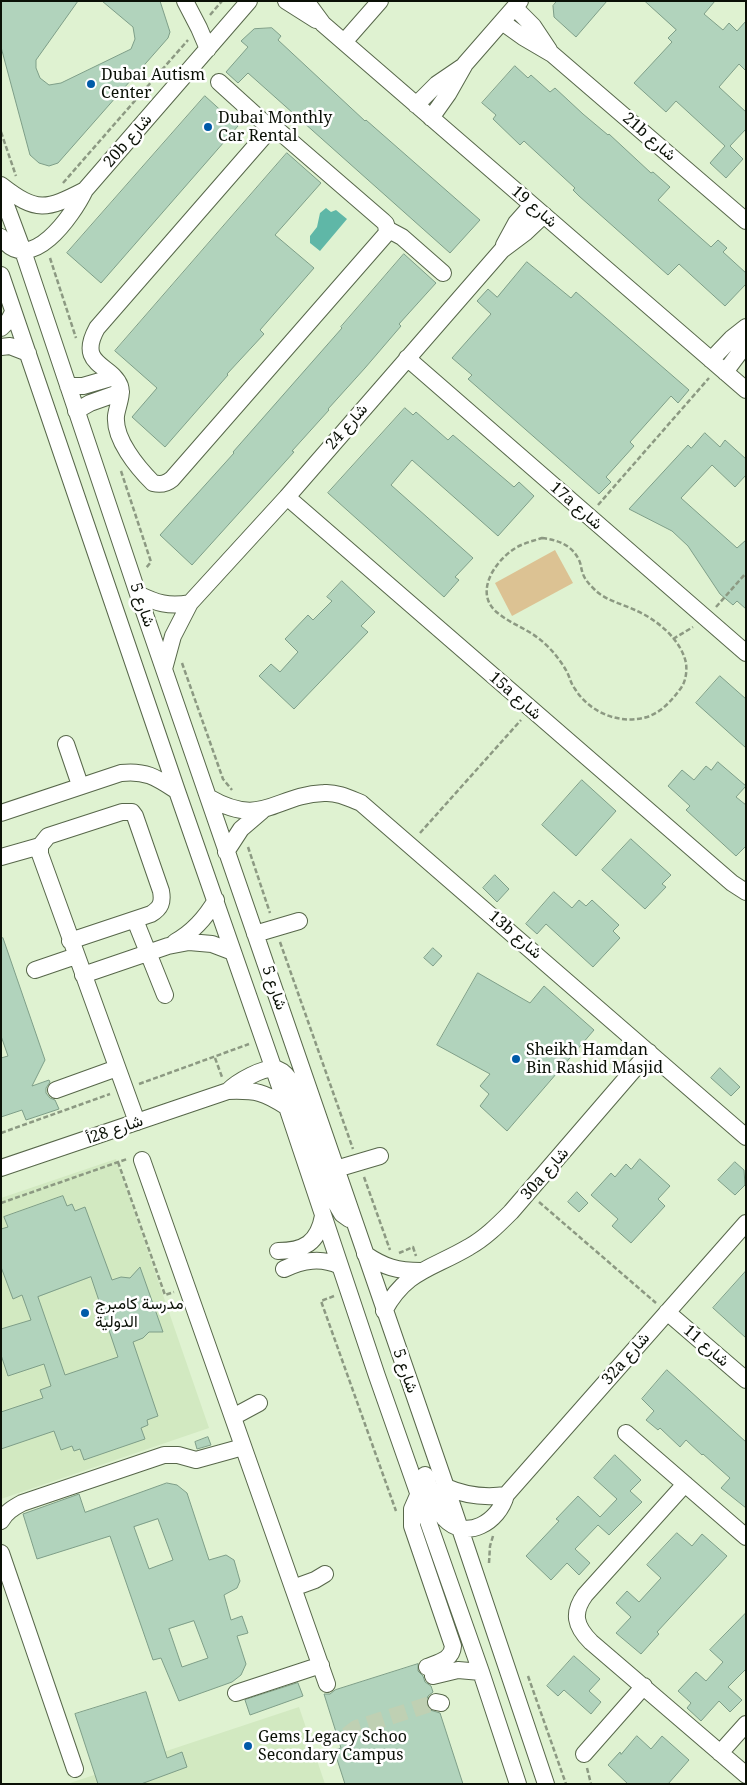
<!DOCTYPE html>
<meta charset="utf-8">
<style>
body{margin:0}
#map{position:relative;width:747px;height:1785px;overflow:hidden;background:#dff2d1;font-family:"Noto Serif",serif}
canvas{display:block}
.frame{position:absolute;inset:0;border:2px solid #0a1006;pointer-events:none}
</style>
<div id="map">
<canvas width="747" height="1785"></canvas>
<div class="frame"></div>
</div>
<script>
const ctx = document.querySelector('canvas').getContext('2d');
ctx.lineJoin = 'round';
function fill(path, color) {
  ctx.fillStyle = color;
  ctx.fill(path, 'evenodd');
}
function stroke(path, color, width, dash) {
  ctx.strokeStyle = color;
  ctx.lineWidth = width;
  ctx.lineCap = dash ? 'butt' : 'round';
  ctx.setLineDash(dash || []);
  ctx.stroke(path);
}
function label(font, color, halo, rows, align = 'center') {
  ctx.font = font + ' "Noto Serif",Vazirmatn,serif';
  ctx.lineWidth = 5;
  ctx.setLineDash([]);
  ctx.textBaseline = 'middle';
  ctx.strokeStyle = halo;
  ctx.fillStyle = color;
  for (const [text, x, y, turn = 0] of rows) {
    ctx.save();
    ctx.translate(x, y);
    ctx.rotate((+turn || 0) * Math.PI / 180);
    ctx.textAlign = isNaN(turn) ? turn : align;
    if (halo) ctx.strokeText(text, 0, 0);
    ctx.fillText(text, 0, 0);
    ctx.restore();
  }
}
const built = new Path2D(`
 M116,1159L209,1428L1,1499V1198Z
 M299,1707L325,1784H67Z`);
const green = new Path2D(`
 M555,550L573,583L512,616L495,583Z`);
const water = new Path2D(`
 M326,208L331,212L336,210L347,219L320,251L310,243V236L317,227L320,213Z`);
const building = new Path2D(`
 M1,1H78L36,60V68L40,78L49,85L61,83L131,49L135,39L133,27L102,1H160L170,32L168,38L58,163L49,166L39,163L30,155L1,47Z
 M557,1H607L576,37L554,17L553,6Z
 M645,1H715L704,14L723,30L729,23L737,31L746,21V71L739,64L719,87L746,112V129L730,146L743,159L726,178L710,163L725,146L676,101L666,112L634,83L672,42L668,38L676,30Z
 M272,28L281,36L278,40L365,121L366,120L480,220L450,253L248,73L238,83L226,72L248,47L241,41L254,29Z
 M515,66L528,78L531,75L550,92L555,88L583,114L608,135L609,134L651,173L653,172L670,187L658,200L711,247L718,240L727,248L723,252L746,273V284L725,306L679,264L668,275L579,196L573,190L575,188L524,141L520,145L493,119L496,115L482,103Z
 M205,96L238,126L101,283L67,253Z
 M287,153L321,183L275,235L314,268L260,330L264,334L227,374L228,375L165,447L132,417L157,388L115,351Z
 M404,254L436,283L399,324L401,326L365,368L328,409L329,410L292,451L294,452L192,565L160,535L234,453L233,452L342,328L341,327Z
 M527,262L571,298L576,292L689,390L678,403L671,396L630,442L634,446L606,477L611,482L599,494L468,379L472,375L452,358L491,314L477,301L488,289L497,297Z
 M405,408L413,415L416,412L448,440L453,435L514,487L519,482L534,496L498,536L412,460L391,485L473,558L455,577L459,580L444,597L328,493Z
 M705,433L720,447L725,440L746,459V475L735,487L712,465L681,498L737,548L746,540V609L737,601L733,605L720,594L688,546L672,531L629,509L688,445L691,448Z
 M342,581L375,612L361,626L368,632L294,709L259,676L271,664L280,672L298,652L285,639L308,615L313,620L332,601L327,597Z
 M720,676L746,699V748L696,703Z
 M718,762L746,786L736,797L746,805V846L736,856L686,810L690,806L668,786L682,770L694,780L706,766L711,770Z
 M582,780L616,811L576,856L542,825Z
 M631,839L671,875L662,884L666,887L645,909L602,870Z
 M495,875L509,889L497,902L483,888Z
 M554,892L572,908L579,900L586,906L592,900L619,925L613,931L620,938L593,967L546,924L537,934L526,924Z
 M3,938L45,1060L32,1086L49,1080L50,1082L46,1088V1093L50,1098L55,1100L59,1109L26,1120L22,1110L1,1117V1058L8,1056L1,1036V939Z
 M433,948L442,956L433,966L424,958Z
 M478,973L530,1003L544,986L594,1030L507,1131L480,1106L489,1094L480,1086L490,1074L437,1045Z
 M720,1068L740,1087L731,1096L711,1078Z
 M640,1159L670,1186L658,1199L665,1206L631,1243L612,1226L618,1219L591,1195L611,1173L615,1177L626,1164L631,1169Z
 M735,1162L744,1170L745,1185L735,1195L718,1180Z
 M577,1192L588,1203L579,1212L568,1202Z
 M63,1196L67,1206L72,1204L75,1211L85,1207L112,1280L121,1277L130,1278L140,1267L163,1332H149L143,1338L133,1342L158,1416L147,1420L148,1425L141,1428L145,1439L84,1460L80,1449L74,1451L72,1446L61,1450L54,1431L1,1449V1412L43,1398L40,1390L51,1386L44,1364L8,1376L1,1355V1329L31,1320L22,1295L13,1299L1,1267V1229L8,1227L4,1217ZM91,1277L118,1357L65,1375L38,1297Z
 M746,1271V1338L713,1308Z
 M667,1370L746,1442V1508L721,1488L730,1478L703,1454L702,1455L686,1440L680,1447L660,1428L658,1430L646,1420L654,1411L642,1399Z
 M208,1437L211,1445L197,1449L195,1442Z
 M615,1455L641,1480L630,1491L642,1502L609,1535L598,1525L575,1549L590,1563L579,1575L567,1563L551,1580L526,1556L559,1521L556,1519L578,1496L600,1517L617,1499L594,1478Z
 M167,1483L177,1485L187,1493L209,1560L226,1555L234,1560L240,1581L237,1588L224,1595L231,1620L242,1616L248,1633L237,1636L246,1664L241,1675L232,1682L179,1701L161,1658L153,1660L110,1536L37,1559L23,1514L79,1494L85,1512ZM158,1519L173,1560L149,1569L134,1527ZM194,1621L208,1658L182,1667L169,1629Z
 M677,1533L692,1546L702,1534L727,1556L657,1632L659,1634L641,1654L616,1633L631,1617L616,1603L627,1591L639,1602L661,1578L647,1565Z
 M746,1613V1669L728,1687L742,1700L730,1712L719,1701L701,1721L687,1708L691,1703L678,1691L696,1672L706,1681L723,1662L710,1650Z
 M574,1656L600,1679L589,1691L601,1702L591,1714L564,1690L558,1696L547,1686Z
 M418,1664V1671L423,1676L425,1682L431,1686L433,1692L428,1696L426,1701L427,1706L430,1710L440,1713L463,1784H345L334,1750L341,1748L324,1694H330L335,1690Z
 M298,1683L303,1696L250,1715L245,1700Z
 M146,1692L167,1758L182,1752L187,1767L141,1784H98L75,1714Z
 M637,1736L651,1749L662,1736L689,1760L668,1784H628L608,1765L620,1752L621,1754Z`);
const minorTunnel = new Path2D(`
 M347,1735L356,1728L436,1702`);
const path = new Path2D(`
 M210,15L222,1
 M1,132L16,176
 M63,183L188,40
 M50,258L76,338
 M121,471L151,562L146,568
 M598,505L709,378
 M542,538C558,540 572,545 579,560C581,564 581,568 582,571C584,579 589,584 595,590C605,600 622,604 635,610C656,619 681,639 686,663C687,671 686,681 681,688C672,700 662,712 647,717C620,725 590,713 575,689C571,684 570,678 567,672C561,661 553,651 543,642C530,630 513,625 499,614C473,595 493,563 514,549C523,543 533,541 542,538Z
 M716,607L746,573
 M673,639L693,627
 M182,663L223,779L232,790
 M420,833L521,720
 M248,847L270,913
 M280,942L353,1149
 M215,1058L222,1077
 M139,1084L249,1044
 M1,1133L110,1094
 M118,1162L165,1295L174,1292
 M364,1177L390,1250
 M539,1202L656,1303
 M1,1203L127,1159
 M399,1253L413,1247L416,1256
 M334,1296L321,1301L396,1511
 M489,1563L490,1546L493,1536
 M528,1676L566,1784
 M587,1768L591,1784`);
const minor = new Path2D(`
 M185,1L199,28L208,49
 M286,1L316,20
 M306,1L323,24L746,390
 M515,8L533,26L549,50
 M502,22L523,37L552,54L746,221
 M344,42L380,1
 M219,82L272,130
 M416,105L437,84L462,67
 M431,118L448,94L465,64L520,1
 M272,130H276L280,132L383,221L386,224L387,233L172,479C166,484 161,485 153,483C137,467 114,439 116,416C117,407 123,395 120,386C112,364 76,366 97,328L266,134Z
 M1,185C37,213 46,210 85,190
 M1,192L23,251L138,594L446,1487L546,1784
 M387,229L402,237L443,273
 M1,237C30,278 73,215 85,190L249,1
 M504,245L516,223L532,205
 M1,275L177,791L287,1107L377,1376L481,1672L518,1784
 M1,328L9,320L13,312
 M1,347L10,346L28,353
 M407,358L746,653
 M711,360L732,338L746,327
 M725,372L746,344
 M68,386H83L114,377
 M76,411L90,403L121,392
 M287,497L732,883L746,892
 M138,594C156,603 169,607 190,603
 M164,669L173,636L190,603L287,497L502,250L526,232L544,215
 M66,744L80,785
 M208,797C263,829 274,795 324,793C337,792 349,798 361,803L746,1137
 M1,813L121,773C146,770 157,778 177,791
 M226,852L241,829L262,811
 M1,857L40,846
 M135,920L165,995
 M255,934L299,921
 M70,941L151,914C161,908 163,902 161,891L135,816L132,812H122L48,836L40,846V854L137,1122
 M175,942C193,932 205,919 216,900
 M35,970L76,956
 M83,975L168,946L189,942L212,944L233,952
 M56,1090L117,1068
 M228,1091C237,1082 264,1066 277,1069C285,1072 290,1079 293,1086L335,1202L342,1214L349,1219
 M142,1160L327,1684
 M1,1168L228,1091C256,1090 264,1092 287,1107
 M336,1169L380,1156
 M278,1251C304,1251 318,1243 323,1216
 M365,1254C384,1267 397,1271 421,1271
 M284,1269C303,1260 321,1257 340,1266
 M384,1311C406,1270 432,1269 469,1247C485,1238 498,1225 511,1212L649,1052
 M667,1312L746,1380
 M233,1417L259,1403
 M626,1433L746,1537
 M425,1475C430,1489 434,1506 444,1518C466,1542 499,1522 506,1495L746,1223
 M685,1484L585,1595C572,1613 575,1626 591,1642L746,1775
 M446,1487C466,1496 484,1498 506,1495
 M419,1493L412,1509V1526L453,1646C452,1660 439,1662 427,1667
 M1,1521C6,1512 13,1508 22,1503L164,1455H178L196,1460L243,1447
 M1,1553L75,1769
 M293,1588L315,1580L325,1574
 M433,1676L458,1670L481,1672
 M236,1693L321,1665
 M436,1702L441,1703
 M720,1753L746,1724
 M584,1754L644,1686`);
const markers = [
 [91,84,5,"#005aa8"],
 [208,127,5,"#005aa8"],
 [516,1059,5,"#005aa8"],
 [85,1313,5,"#005aa8"],
 [248,1746,5,"#005aa8"]
];
const poiNames = [
 ["Dubai Autism",101,75],
 ["Center",101,93],
 ["Dubai Monthly",218,118],
 ["Car Rental",218,136],
 ["Sheikh Hamdan",526,1050],
 ["Bin Rashid Masjid",526,1068],
 ["مدرسة كامبرج",95,1304],
 ["الدولية",95,1322],
 ["Gems Legacy Schoo",258,1737],
 ["Secondary Campus",258,1755]
];
const streetNames = [
 ["21b شارع",649,137,41],
 ["20b شارع",128,141,-49],
 ["شارع 19",534,207,41],
 ["شارع 24",347,427,-49],
 ["17a شارع",576,506,41],
 ["شارع 5",142,605,71],
 ["15a شارع",515,696,41],
 ["13b شارع",515,935,41],
 ["شارع 5",274,988,71],
 ["شارع 28أ",115,1130,-19],
 ["30a شارع",545,1174,-49],
 ["شارع 11",706,1346,41],
 ["32a شارع",626,1359,-49],
 ["شارع 5",405,1371,71]
];
fill(built, '#d2e9c1');
fill(green, '#dcc293');
fill(water, '#5fb7a7');
fill(building, '#b1d3bc');
stroke(building, '#7e9e88', 1);
stroke(minorTunnel, '#bfd0b3', 16, [16, 8]);
stroke(minor, '#57674a', 18);
stroke(path, '#8c9982', 2.5, [5, 2.5]);
stroke(minor, '#fff', 16);
for (const [x, y, r, color] of markers) {
  const dot = new Path2D();
  dot.arc(x, y, r, 0, 2 * Math.PI);
  ctx.fillStyle = color;
  ctx.fill(dot);
  stroke(dot, '#fff', 2);
}
label('16px', '#0a1006', '#fff', poiNames, 'left');
label('16px', '#0a1006', '#fff', streetNames);
</script>
